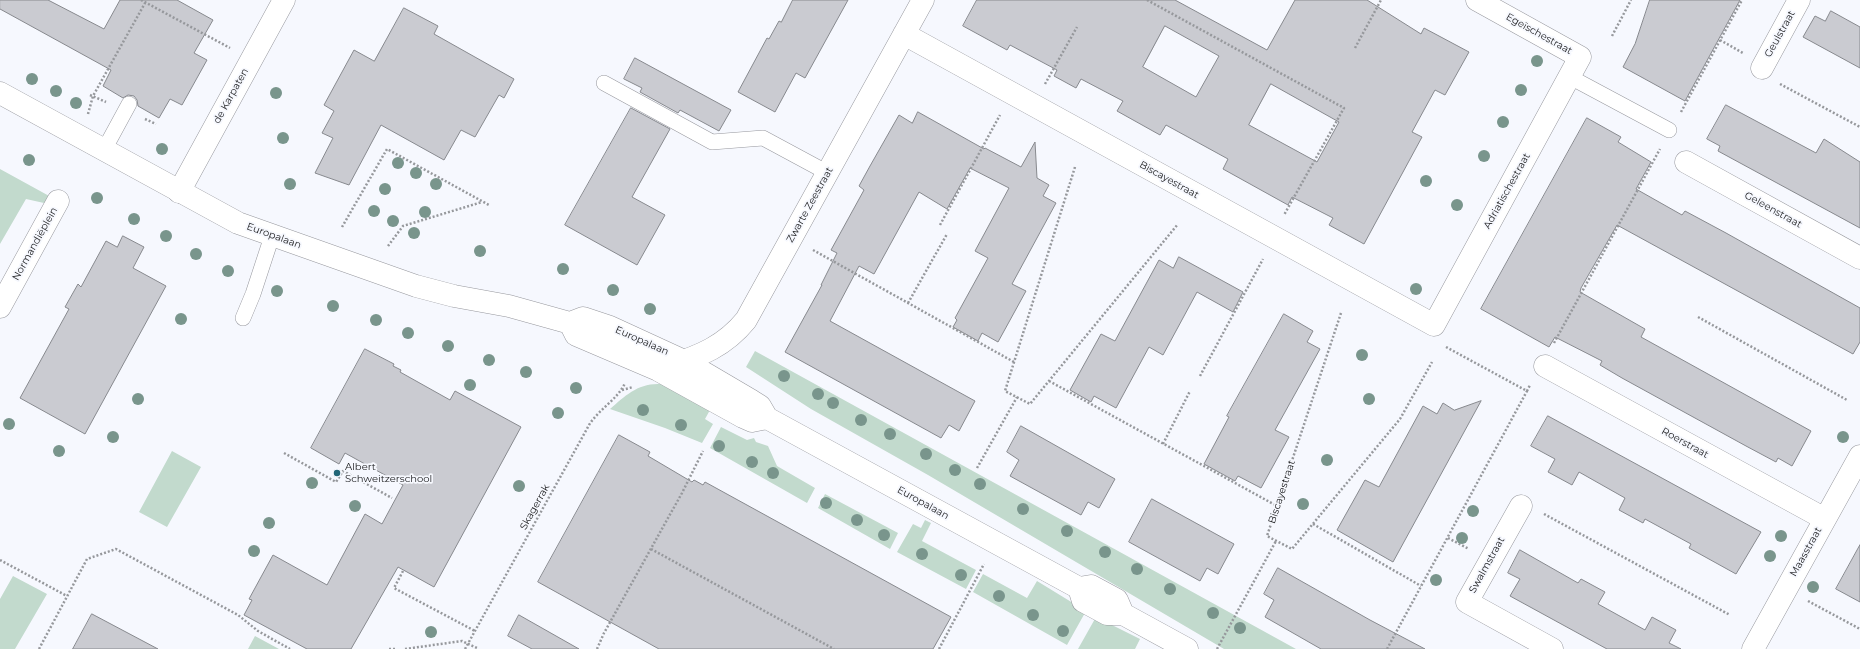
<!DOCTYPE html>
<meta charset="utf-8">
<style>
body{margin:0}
canvas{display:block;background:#f6f8fe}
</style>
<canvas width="1860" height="649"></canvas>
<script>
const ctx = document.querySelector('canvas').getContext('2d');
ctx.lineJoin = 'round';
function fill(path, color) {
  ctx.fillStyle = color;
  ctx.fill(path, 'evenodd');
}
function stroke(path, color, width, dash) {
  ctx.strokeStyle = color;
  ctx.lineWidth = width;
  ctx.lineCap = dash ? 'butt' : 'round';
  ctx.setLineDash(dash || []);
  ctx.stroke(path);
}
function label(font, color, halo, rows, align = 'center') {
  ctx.font = font + ' Montserrat,sans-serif';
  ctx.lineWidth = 3.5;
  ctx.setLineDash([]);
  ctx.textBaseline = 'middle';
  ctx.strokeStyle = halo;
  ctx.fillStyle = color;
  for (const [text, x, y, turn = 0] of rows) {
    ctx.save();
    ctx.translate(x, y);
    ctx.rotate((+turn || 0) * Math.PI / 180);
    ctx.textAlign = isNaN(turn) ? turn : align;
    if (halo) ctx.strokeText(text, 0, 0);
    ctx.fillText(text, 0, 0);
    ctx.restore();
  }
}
const green = new Path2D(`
 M0,169L51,197L44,203L26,199L0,244Z
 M755,351L1296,649H1224L928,475L811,409L746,367Z
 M660,384L667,386L710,410L705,419L713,424L702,443L665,428L610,409C625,396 638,383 660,384Z
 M721,427L747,440L754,438L756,442L768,446L777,466L815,488L807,503L710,448Z
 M172,451L201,467L167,527L139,512Z
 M825,494L898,533L890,549L818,508Z
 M925,520L931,523L922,541L976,570L966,589L897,552L913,524L921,528Z
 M983,574L1027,598L1037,581L1086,611L1067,645L973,592Z
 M13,576L47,594L15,649H0V599Z
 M1096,617L1140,639L1135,649H1078Z
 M255,636L279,649H248Z`);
const building = new Path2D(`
 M0,0H48L104,29L120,0H177L213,20L194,53L207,60L182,105L170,99L159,118L138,106L137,100L134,96L128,95L123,98L103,86L111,70L0,9Z
 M793,0H848L805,78L796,73L775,112L738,92L767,38L769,39L779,21L781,22Z
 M977,0H1175L1267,50L1295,0H1367L1421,34L1424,28L1469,52L1445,95L1435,90L1424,110L1412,132L1422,137L1364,244L1329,225L1333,218L1292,197L1288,205L1223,169L1228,159L1166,125L1160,135L1117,111L1123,101L1081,79L1076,88L1054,76L1057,70L1010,45L1007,50L963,26ZM1165,26L1219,56L1196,97L1143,67ZM1271,84L1339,122L1317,162L1249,125Z
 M1650,0H1740L1685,101L1623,67L1635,44Z
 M404,8L438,26L434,34L514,79L504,98L499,95L475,137L461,130L444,160L381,125L349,185L315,173L333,138L322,133L334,111L324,105L354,50L374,61Z
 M1831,11L1860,27V68L1803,37L1815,16L1825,21Z
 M635,58L731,110L719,131L680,110L678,113L640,92L642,88L624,79Z
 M1726,105L1816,153L1824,139L1860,162V228L1718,151L1720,146L1707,139Z
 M631,108L670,129L632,197L665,215L637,265L565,225Z
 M918,112L984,149L985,148L1021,167L1035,142L1037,178L1049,185L1043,196L1056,203L1012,284L1026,291L998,342L982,333L978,341L953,327L957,320L955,318L988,258L975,251L1009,188L970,168L947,209L919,192L874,274L859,266L830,321L975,401L959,431L949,425L941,438L785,352L822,285H821L837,253L831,250L864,190L859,186L870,166L899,115L912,123Z
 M1587,118L1621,137L1618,142L1651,162L1636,189L1682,215L1685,211L1726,233L1860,308V342L1853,354L1617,225L1581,288L1580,292L1645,329L1641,337L1811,431L1792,466L1778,458L1776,462L1746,446L1622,378L1600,365L1602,361L1555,337L1549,347L1481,309Z
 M123,236L144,247L133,268L166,286L85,434L20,398L69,309L65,307L78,284L81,287L106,241L117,247Z
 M1179,257L1243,292L1233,312L1197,292L1163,355L1149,347L1116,408L1094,396L1091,402L1070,390L1101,334L1115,341L1159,260L1173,268Z
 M1284,314L1313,331L1307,342L1320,349L1275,430L1289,437L1261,488L1238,476L1235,481L1204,464L1229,417L1227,416Z
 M365,349L394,364L393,366L401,370L400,372L450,400L455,391L521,427L434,587L398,567L351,649H307L244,615L252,600L249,599L273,555L327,585L365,514L382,524L403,485L345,453L339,464L311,448Z
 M1481,401L1393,562L1337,530L1365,480L1379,487L1423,406L1437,414L1443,403L1454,410Z
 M1548,416L1761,532L1736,574L1689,548L1691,544L1645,519L1643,523L1619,510L1625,498L1579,472L1572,485L1548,472L1555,459L1531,446Z
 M1021,426L1115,479L1099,508L1088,502L1081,515L1010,476L1019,460L1007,452Z
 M619,435L650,452L648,456L692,482L694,480L703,485L705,482L951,617L933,649H659L538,582Z
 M1152,499L1234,544L1218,574L1207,568L1200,581L1129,542Z
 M1860,545V602L1836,589Z
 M1520,550L1578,583L1581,579L1605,592L1598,604L1645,630L1652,617L1676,630L1669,643L1681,649H1607L1510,596L1520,579L1508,573Z
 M1278,568L1370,620L1425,649H1321L1265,617L1274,600L1264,594Z
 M92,614L158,649H73Z
 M519,615L579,649H532L508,636Z`);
const path = new Path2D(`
 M141,0L230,48
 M1147,0L1344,108L1284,215
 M1612,36L1631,0
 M1720,40L1743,53
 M1355,48L1381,0
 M1045,84L1077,27
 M1780,84L1860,127
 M90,95L106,102
 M1681,112L1742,0
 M88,114L93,96L145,3
 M145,119L156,124
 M1075,167L1005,391L1030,404L1178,224
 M940,225L1000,115
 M342,227L387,149L489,205
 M388,246L403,226L482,202
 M813,250L1014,362
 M908,303L947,234
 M1341,313L1267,536L1292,549L1400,419L1432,362
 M1698,317L1847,400
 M1554,343L1660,149
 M1446,347L1527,391L1530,385
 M1200,376L1263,259
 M1049,381L1277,506
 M622,390L633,387
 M1163,444L1190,391
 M284,453L336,482L343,471L392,498
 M977,468L1017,397
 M1544,514L1730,615
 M1313,524L1421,586
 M1448,538L1469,549
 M651,549L834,649
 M0,560L67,596
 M403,571L394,588L475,631
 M1808,601L1860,629
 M39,649L87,559L116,549L238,615L258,631L290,649
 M389,649H396
 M405,649L462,641L477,648
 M465,649L589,425C599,409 618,399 625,383
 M597,649L604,633L682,493L703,451
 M939,649L984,564
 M1217,649L1276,541
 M1387,649L1527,391`);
const lane = new Path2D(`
 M1570,77L1669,130
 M604,83L712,142L763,138L828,173
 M104,150L129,104
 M243,318L253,294L272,236`);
const street = new Path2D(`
 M904,34L1434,325L1580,57L1477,0
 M1762,68L1799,0
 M1686,162L1860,258
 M179,192L284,0
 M0,307L58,201
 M669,366C700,356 725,346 746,320L923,0
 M1545,366L1825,519
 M1521,506L1467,602L1552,649
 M1753,649L1860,456`);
const secondary = new Path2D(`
 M0,93L238,223L416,286L454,296L509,306L570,323L583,318L610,327L684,361L752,401L760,406L767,418L1079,588L1091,586L1117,600L1123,614
 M570,323L576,335L658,370L743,417L752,421L767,418
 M1079,588L1083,601L1107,614H1123L1187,649`);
const trees = [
 [1537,61],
 [32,79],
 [1521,90],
 [56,91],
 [276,93],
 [76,103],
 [1503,122],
 [283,138],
 [162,149],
 [1484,156],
 [29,160],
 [398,163],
 [416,173],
 [1426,181],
 [290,184],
 [436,184],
 [385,189],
 [97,198],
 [1457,205],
 [374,211],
 [425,212],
 [134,219],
 [393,221],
 [414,233],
 [166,236],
 [480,251],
 [196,254],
 [563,269],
 [228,271],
 [1416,289],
 [613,290],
 [277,291],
 [333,306],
 [650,309],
 [181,319],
 [376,320],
 [408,333],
 [448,346],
 [1362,355],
 [489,360],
 [526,372],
 [784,376],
 [470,385],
 [576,388],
 [818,394],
 [138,399],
 [1369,399],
 [833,403],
 [643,410],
 [558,413],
 [861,420],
 [9,424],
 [681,425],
 [890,434],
 [113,437],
 [1843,437],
 [719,446],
 [59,451],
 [926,454],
 [1327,460],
 [752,462],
 [955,470],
 [773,473],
 [312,483],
 [980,484],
 [519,486],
 [826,503],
 [1303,504],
 [355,506],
 [1023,509],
 [1473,511],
 [857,520],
 [269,523],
 [1067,531],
 [884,535],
 [1781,536],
 [1462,538],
 [254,551],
 [1105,552],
 [922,554],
 [1770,556],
 [1137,569],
 [961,575],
 [1436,580],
 [1813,587],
 [1170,589],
 [999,596],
 [1213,613],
 [1033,615],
 [1240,628],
 [1063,631],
 [431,632]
];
const markers = [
 [337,473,4,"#226678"]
];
const streetNames = [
 ["Egeïschestraat",1539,34,29],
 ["Geulstraat",1780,34,-61],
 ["de Karpaten",231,96,-61],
 ["Biscayestraat",1169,180,29],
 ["Adriatischestraat",1507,191,-61],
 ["Zwarte Zeestraat",810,205,-61],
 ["Geleenstraat",1773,210,29],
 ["Europalaan",274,236,20],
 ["Normandiëplein",35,244,-61],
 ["Europalaan",642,341,24],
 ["Roerstraat",1685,443,29],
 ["Biscayestraat",1282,492,-72],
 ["Europalaan",923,503,29],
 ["Skagerrak",535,507,-61],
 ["Maasstraat",1806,552,-61],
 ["Swalmstraat",1487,565,-61]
];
const poiNames = [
 ["Albert",345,467],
 ["Schweitzerschool",345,479]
];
fill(green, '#c2dacd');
fill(building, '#cacbd1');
stroke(building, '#87898e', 1);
stroke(lane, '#97989e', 16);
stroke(street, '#97989e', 23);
stroke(secondary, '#97989e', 23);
stroke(path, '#96989c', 2.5, [2, 2]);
stroke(lane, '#fff', 15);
stroke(street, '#fff', 22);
stroke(secondary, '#fff', 22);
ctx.fillStyle = '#79958c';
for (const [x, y] of trees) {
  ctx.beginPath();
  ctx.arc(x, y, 6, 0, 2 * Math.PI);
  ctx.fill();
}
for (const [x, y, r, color] of markers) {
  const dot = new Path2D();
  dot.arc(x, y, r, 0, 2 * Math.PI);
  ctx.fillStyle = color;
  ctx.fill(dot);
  stroke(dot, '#f6f8fe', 1.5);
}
label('10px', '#202123', '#f6f8fe', streetNames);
label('10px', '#202123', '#f6f8fe', poiNames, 'left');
</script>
